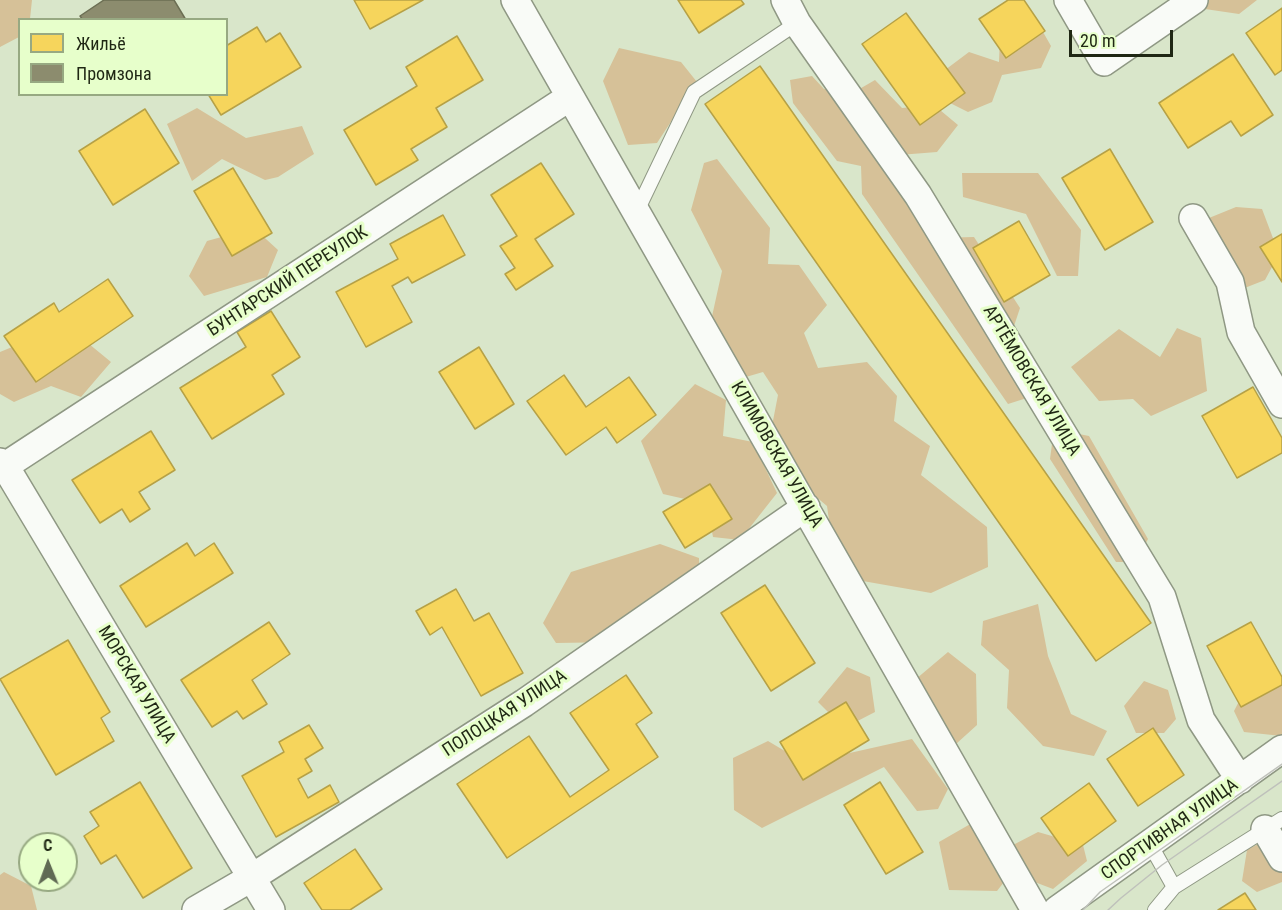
<!DOCTYPE html>
<meta charset="utf-8">
<style>
body{margin:0}
#map{position:relative;width:1282px;height:910px;overflow:hidden;background:#d9e6ca;font-family:"Roboto Condensed",sans-serif}
canvas{display:block}
.legend{position:absolute;left:18px;top:18px;width:210px;height:78px;box-sizing:border-box;background:#e7ffcb;border:2px solid #97a982;margin:0;padding:8px 10px;list-style:none;font-size:18px;color:#1f2714}
.legend li{display:flex;align-items:center;gap:12px;height:30px}
.legend b{width:30px;border:2px solid #97a982}
.north{position:absolute;left:18px;top:832px;width:60px;height:60px;box-sizing:border-box;background:#e7ffcb;border:2px solid #97a982;border-radius:50%;rotate:359deg;font-size:16px;font-weight:700;line-height:24px;text-align:center;color:#1f2714}
.north::after{content:'';display:block;margin:auto;width:21px;height:27px;background:#606a54;clip-path:polygon(50% 0,100% 100%,50% 72%,0 100%)}
.scale{position:absolute;left:1069px;top:30px;width:104px;height:27px;box-sizing:border-box;border:3px solid #1f2714;border-top:0;padding-left:8px;font-size:18px;line-height:21px;white-space:nowrap;color:#1f2714;-webkit-text-stroke:4px #e7ffcb;paint-order:stroke}
</style>
<div id="map">
<canvas width="1282" height="910"></canvas>
<ul class="legend">
<li><b style="height:16px;background:#f6d55c"></b>Жильё</li>
<li><b style="height:16px;background:#8c8c6e"></b>Промзона</li>
</ul>
<div class="north">С</div>
<div class="scale">20 m</div>
</div>
<script>
const ctx = document.querySelector('canvas').getContext('2d');
ctx.lineJoin = 'round';
function fill(path, color) {
  ctx.fillStyle = color;
  ctx.fill(path, 'evenodd');
}
function stroke(path, color, width, dash) {
  ctx.strokeStyle = color;
  ctx.lineWidth = width;
  ctx.lineCap = dash ? 'butt' : 'round';
  ctx.setLineDash(dash || []);
  ctx.stroke(path);
}
function label(font, color, halo, rows, align = 'center') {
  ctx.font = font + ' "Roboto Condensed",sans-serif';
  ctx.lineWidth = 6;
  ctx.setLineDash([]);
  ctx.textBaseline = 'middle';
  ctx.strokeStyle = halo;
  ctx.fillStyle = color;
  for (const [text, x, y, turn = 0] of rows) {
    ctx.save();
    ctx.translate(x, y);
    ctx.rotate((+turn || 0) * Math.PI / 180);
    ctx.textAlign = isNaN(turn) ? turn : align;
    if (halo) ctx.strokeText(text, 0, 0);
    ctx.fillText(text, 0, 0);
    ctx.restore();
  }
}
const forest = new Path2D(`
 M0,0H32L30,19L20,20L19,37L0,47Z
 M1205,0H1257L1239,14L1205,9Z
 M1039,25L1051,46L1041,68L1002,75L992,102L968,112L944,100L945,70L969,52L999,62L1000,36Z
 M619,48L681,62L697,82L657,143L628,145L603,81Z
 M812,76L824,89L856,91L875,80L902,108L934,105L958,125L937,152L899,155L935,238L974,237L1020,308L1010,338L1034,360L1030,397L1008,404L862,194L861,166L837,161L793,103L790,80Z
 M197,108L246,138L302,126L314,154L278,177L265,180L222,159L192,181L167,124Z
 M717,159L770,228L768,264L799,265L827,305L804,333L818,368L867,362L897,396L894,421L930,446L921,475L987,527L988,567L931,593L857,580L831,534L827,506L802,485L771,431L778,395L763,372L739,379L709,330L722,271L691,210L704,163Z
 M962,173H1038L1081,230L1078,276H1057L1026,214L963,197Z
 M1236,207L1262,209L1279,254L1265,280L1237,291L1199,241L1209,218Z
 M254,228L278,250L267,277L204,296L189,276L207,241Z
 M1177,328L1201,338L1207,391L1151,416L1133,399L1099,401L1071,367L1119,329L1160,357Z
 M83,339L111,362L81,397L51,386L14,402L0,394V352L17,345Z
 M695,384L726,400L723,436L753,442L777,493L740,540L713,537L707,504L663,494L641,441Z
 M1054,429L1089,436L1148,539L1136,562H1116L1050,459Z
 M660,544L699,558V586L619,642L556,643L543,623L571,572Z
 M1038,604L1048,656L1071,714L1107,731L1094,756L1043,746L1007,708L1009,670L981,645L983,621Z
 M948,652L976,674L977,725L956,744L931,736L916,679Z
 M847,667L870,677L875,712L844,728L818,702Z
 M1144,681L1168,690L1176,719L1164,733H1136L1124,706Z
 M1249,682L1282,686V736L1244,732L1234,711Z
 M912,739L948,789L938,809L917,811L884,767L762,828L734,810L733,758L768,741L805,763Z
 M986,815L1013,845L1038,832L1083,845L1087,861L1053,889L1011,873L997,891L949,890L939,842Z
 M1282,831V882L1257,892L1242,881L1247,850Z
 M4,872L31,886L37,910H0V875Z`);
const homes = new Path2D(`
 M354,0H423L370,29Z
 M678,0H741L744,4L699,33Z
 M1008,0H1024L1045,31L1006,58L979,19Z
 M1282,8V70L1275,75L1246,33Z
 M906,13L965,93L920,125L862,44Z
 M257,27L266,42L280,33L301,67L221,115L208,94H226V46Z
 M457,36L483,80L436,108L447,127L411,149L418,160L376,185L344,130L417,86L406,67Z
 M1233,54L1273,115L1241,136L1231,121L1188,148L1159,103Z
 M760,66L1151,623L1096,661L705,104Z
 M145,109L179,163L113,205L79,151Z
 M1110,149L1153,222L1105,250L1062,178Z
 M541,163L574,214L535,239L553,266L516,290L505,274L515,268L500,246L517,236L491,195Z
 M233,168L272,233L232,256L194,191Z
 M443,215L465,255L412,283L408,277L392,286L412,322L366,347L336,292L398,259L390,244Z
 M1019,221L1050,275L1004,302L973,248Z
 M1282,234V282L1260,247Z
 M108,279L133,316L36,382L4,336L54,303L59,312Z
 M271,311L300,357L272,375L284,394L212,439L180,388L246,347L237,332Z
 M479,347L514,404L475,429L439,372Z
 M564,375L586,407L629,377L656,415L617,443L606,427L566,455L527,401Z
 M1253,387L1282,438V453L1237,478L1202,416Z
 M151,431L175,470L139,492L150,509L130,522L122,509L100,523L72,480Z
 M710,484L732,519L685,548L663,512Z
 M187,543L195,556L214,543L233,573L146,627L120,586Z
 M765,585L815,663L771,691L721,613Z
 M456,589L474,621L489,613L523,673L481,696L442,627L430,635L416,611Z
 M269,622L290,654L252,680L267,704L243,719L237,711L212,727L181,680Z
 M1251,622L1282,677V685L1241,707L1207,646Z
 M68,640L110,712L101,718L114,741L56,775L0,679Z
 M626,675L652,713L636,724L658,757L507,858L457,784L529,736L570,797L609,770L570,713Z
 M846,702L869,740L803,780L780,742Z
 M309,725L323,748L305,759L312,771L298,779L308,798L330,785L339,802L276,837L242,776L284,752L279,742Z
 M1153,728L1184,775L1138,806L1107,759Z
 M140,782L192,868L143,898L116,855L101,864L84,836L99,826L90,812Z
 M880,782L923,852L886,874L844,805Z
 M1089,783L1116,821L1068,856L1041,818Z
 M355,849L382,889L350,910H322L304,883Z
 M1245,893L1256,910H1218Z`);
const industry = new Path2D(`
 M104,0H174L186,20H83L80,16Z`);
const service = new Path2D(`
 M636,213L694,92L797,23
 M1145,847L1155,853L1174,887
 M1155,910L1174,887L1282,819`);
const minor = new Path2D(`
 M515,0L1035,910
 M785,0L797,23L918,195L1162,597L1201,720L1240,780
 M1068,0L1104,62L1194,0
 M1193,218L1230,282L1241,332L1282,404
 M0,462L5,466L271,910
 M5,466L570,97
 M1265,829L1282,858
 M196,910L251,878L524,703L806,507
 M1057,910L1282,749`);
const tram = new Path2D(`
 M1083,910L1100,892L1282,764
 M1108,910L1121,898L1162,865L1282,781`);
const streetNames = [
 ["БУНТАРСКИЙ ПЕРЕУЛОК",288,282,-33],
 ["АРТЁМОВСКАЯ УЛИЦА",1031,381,59],
 ["КЛИМОВСКАЯ УЛИЦА",776,455,60],
 ["МОРСКАЯ УЛИЦА",136,685,59],
 ["ПОЛОЦКАЯ УЛИЦА",505,714,-33],
 ["СПОРТИВНАЯ УЛИЦА",1170,830,-35]
];
fill(forest, '#d6c198');
fill(homes, '#f6d55c');
stroke(homes, '#b6a146', 1.5);
fill(industry, '#8c8c6e');
stroke(industry, '#6b6e53', 1.5);
stroke(service, '#8f9884', 16);
stroke(minor, '#8f9884', 30);
stroke(service, '#f9fbf7', 14);
stroke(minor, '#f9fbf7', 27);
stroke(tram, '#bfc1bb', 1.5);
label('18px', '#1f2714', '#e7ffcb', streetNames);
</script>
